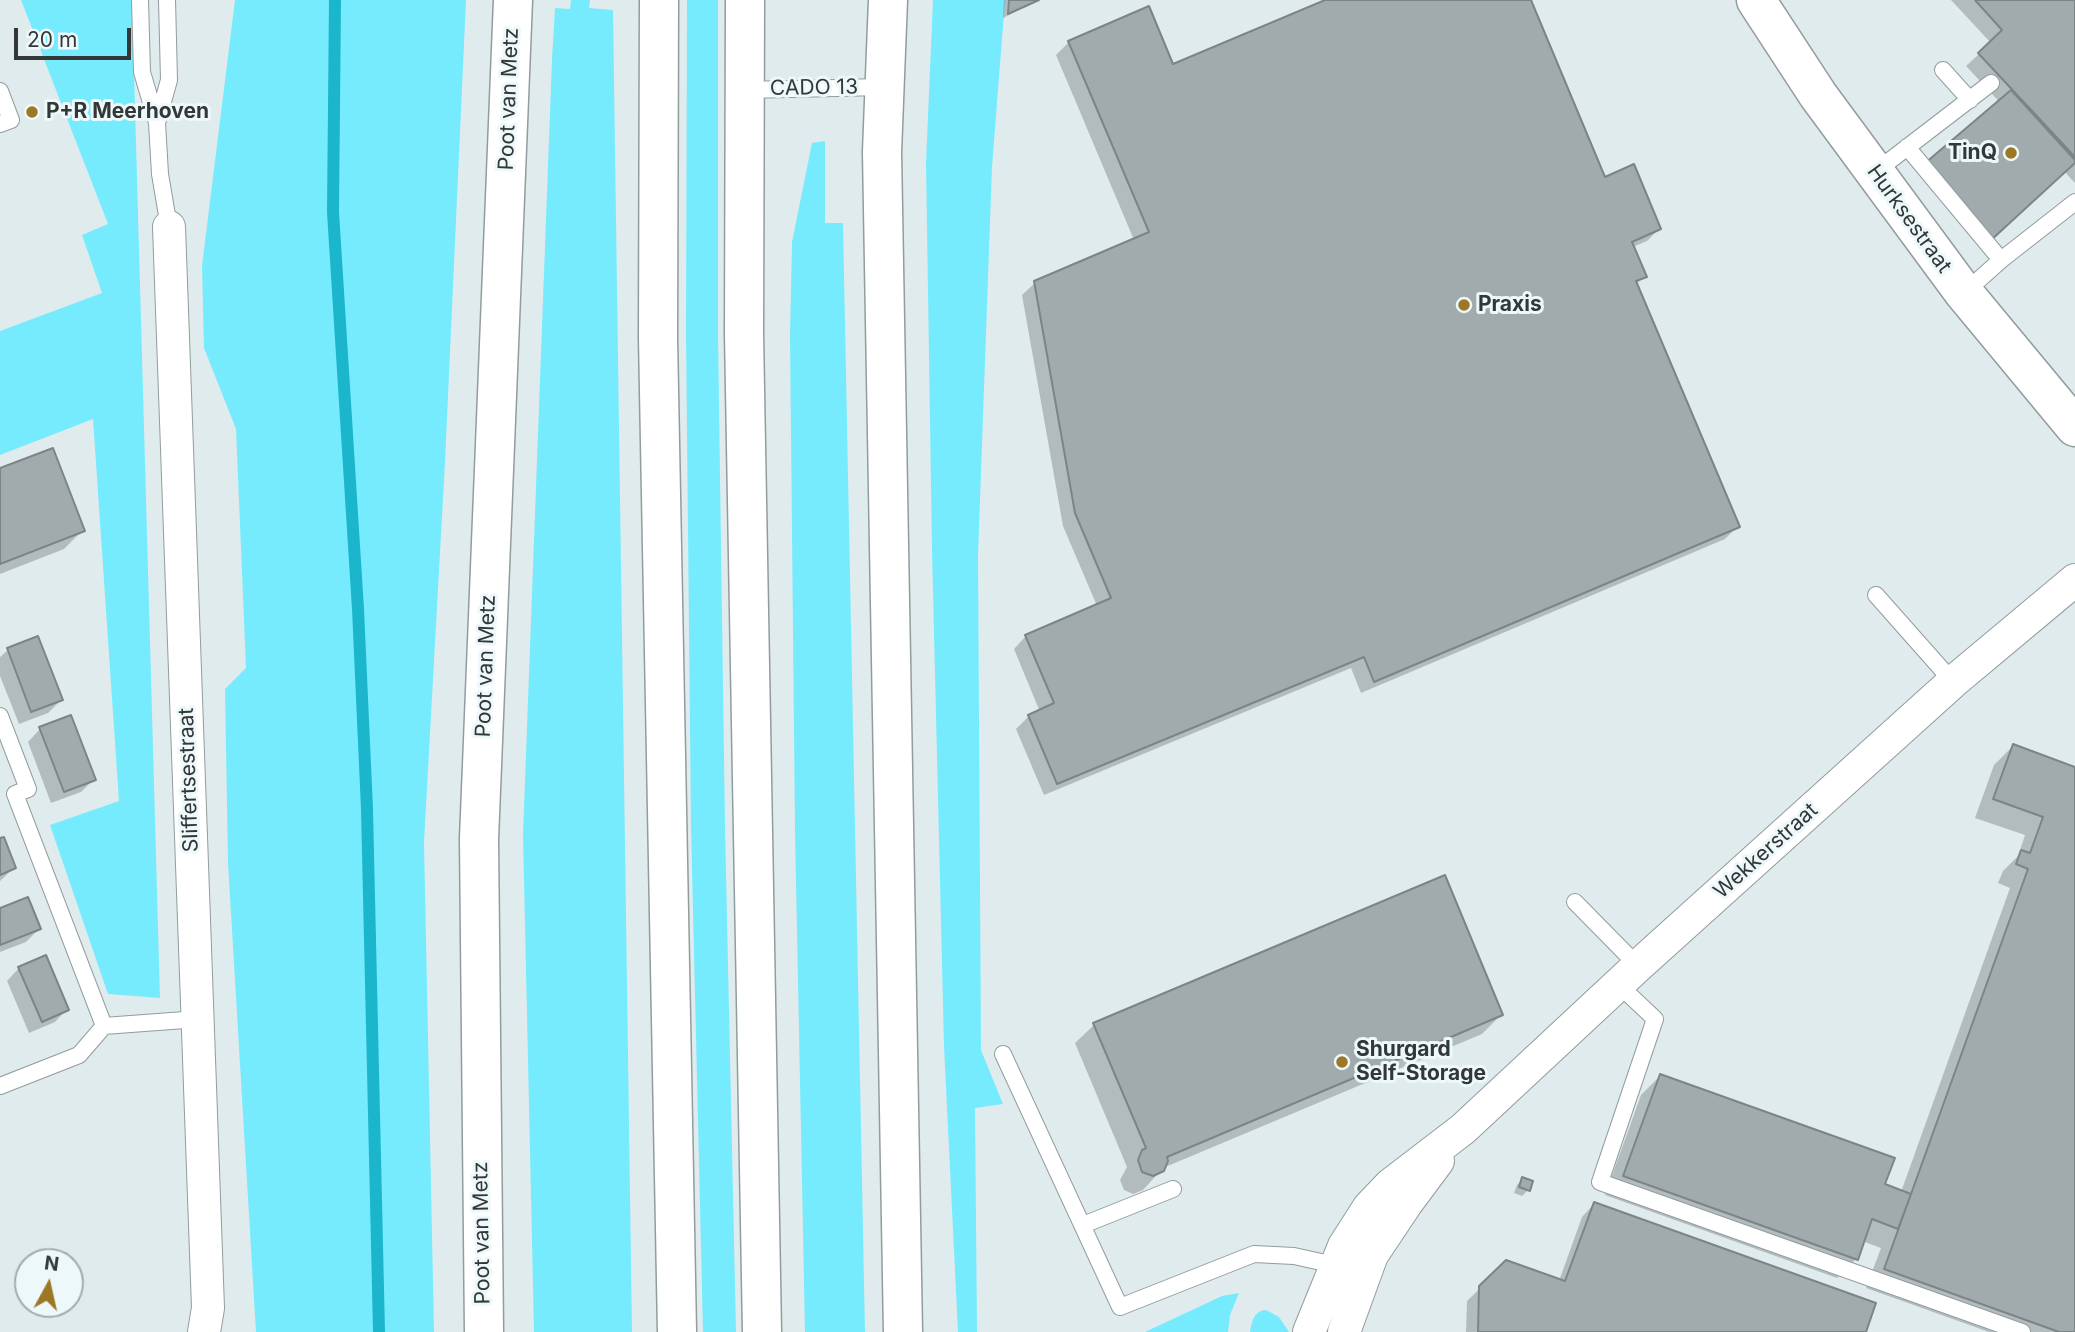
<!DOCTYPE html>
<style>
body{margin:0}
#map{position:relative;width:2075px;height:1332px;overflow:hidden;background:#e0ebed;font-family:Inter,sans-serif}
canvas{display:block}
.north{position:absolute;left:14px;top:1248px;width:70px;height:70px;box-sizing:border-box;background:#edf8fa;border:2px solid #a3abac;border-radius:50%;rotate:8deg;font-size:19px;font-weight:700;line-height:28px;text-align:center;color:#333738}
.north::after{content:'';display:block;margin:auto;width:24px;height:32px;background:#9d7724;clip-path:polygon(50% 0,100% 100%,50% 72%,0 100%)}
.scale{position:absolute;left:14px;top:28px;width:117px;height:32px;box-sizing:border-box;border:4px solid #333738;border-top:0;padding-left:9px;font-size:21px;line-height:24px;white-space:nowrap;color:#333738;-webkit-text-stroke:5px #edf8fa;paint-order:stroke}
</style>
<div id="map">
<canvas width="2075" height="1332"></canvas>
<div class="north">N</div>
<div class="scale">20 m</div>
</div>
<script>
const ctx = document.querySelector('canvas').getContext('2d');
ctx.lineJoin = 'round';
function fill(path, color) {
  ctx.fillStyle = color;
  ctx.fill(path, 'evenodd');
}
function stroke(path, color, width, dash) {
  ctx.strokeStyle = color;
  ctx.lineWidth = width;
  ctx.lineCap = dash ? 'butt' : 'round';
  ctx.setLineDash(dash || []);
  ctx.stroke(path);
}
function label(font, color, halo, rows, align = 'center') {
  ctx.font = font + ' Inter,sans-serif';
  ctx.lineWidth = 6;
  ctx.setLineDash([]);
  ctx.textBaseline = 'middle';
  ctx.strokeStyle = halo;
  ctx.fillStyle = color;
  for (const [text, x, y, turn = 0] of rows) {
    ctx.save();
    ctx.translate(x, y);
    ctx.rotate((+turn || 0) * Math.PI / 180);
    ctx.textAlign = isNaN(turn) ? turn : align;
    if (halo) ctx.strokeText(text, 0, 0);
    ctx.fillText(text, 0, 0);
    ctx.restore();
  }
}
const green = new Path2D(`
 M21,0H132L160,998L108,994L50,825L119,801L93,419L0,455V331L102,293L82,235L108,224Z
 M235,0H466L445,462L424,842L434,1332H256L228,863L225,689L246,668L236,429L204,348L202,266Z
 M571,0H590L589,8L613,10L632,1332H534L523,834L552,59L555,8L570,9Z
 M687,0H718V334L725,827L736,1332H703L691,826L686,334Z
 M933,0H1005L992,167L978,555L981,1050L1003,1104L975,1108L977,1332H958L944,1046L932,550L926,163Z
 M825,141V223H843L865,1332H805L795,831L790,335L792,242L812,143Z
 M1239,1293L1230,1315L1228,1332H1145L1222,1296Z
 M1266,1310L1279,1317L1289,1332H1250C1252,1321 1254,1311 1266,1310Z`);
const shadow = new Path2D(`
 M1004,0H1038L1003,18Z
 M1330,0H1529L1604,179L1659,229L1647,241L1633,247L1644,276L1636,285L1738,526L1725,539L1361,693L1351,668L1044,795L1016,729L1029,716L1040,712L1014,649L1026,636L1097,606L1063,526L1022,295L1035,283L1134,240L1056,55L1069,42L1172,66Z
 M1951,0H2075V183L1966,66L1991,43Z
 M0,470L83,530L64,549L0,574Z
 M37,638L61,700L48,713L19,724L0,676V657L8,650Z
 M40,729L94,779L81,792L51,803L28,742Z
 M2013,746L2075,768V1332H1989L1866,1288L1881,1248L1862,1241L1856,1259L1837,1278L1605,1195L1641,1095L1660,1076L1883,1185L1901,1192L2010,888L1998,883L2003,871L2018,856L2025,835L1975,818L1994,765Z
 M0,840L14,868L0,881Z
 M0,910L39,929L26,942L0,952Z
 M19,968L67,1009L55,1022L29,1033L7,981Z
 M1501,1015L1482,1034L1163,1168L1143,1190L1133,1194L1124,1190L1120,1180L1127,1167L1075,1043L1094,1025Z
 M1523,1179L1528,1190L1522,1196L1514,1193L1517,1185Z
 M1594,1204L1864,1332H1466L1467,1301L1507,1262L1559,1281L1582,1217Z`);
const stream = new Path2D(`
 M335,0L333,212L358,609L367,809L379,1332`);
const building = new Path2D(`
 M1009,0H1039L1008,14Z
 M1325,0H1531L1605,177L1634,164L1661,229L1632,242L1647,277L1636,281L1740,527L1374,682L1364,657L1057,784L1028,715L1054,703L1025,635L1111,598L1075,513L1034,281L1149,232L1068,41L1149,6L1173,64Z
 M1975,0H2075V157L1978,53L2002,30Z
 M2011,90L2075,160V163L1989,242L1924,164Z
 M53,448L85,531L0,564V468Z
 M38,636L63,700L31,712L7,648Z
 M71,715L96,780L64,792L39,727Z
 M2013,744L2075,767V1332H2059L1884,1269L2028,869L2016,864L2021,850L2030,853L2043,817L1993,799Z
 M4,837L16,868L0,875V838Z
 M1445,875L1503,1015L1167,1157L1168,1161L1164,1171L1153,1176L1142,1172L1138,1160L1142,1150L1146,1148L1093,1023Z
 M28,897L41,929L0,945V908Z
 M46,955L69,1010L42,1022L18,967Z
 M1660,1074L1895,1158L1885,1184L1911,1194L1898,1229L1872,1219L1858,1260L1623,1176Z
 M1522,1177L1533,1181L1530,1191L1519,1187Z
 M1594,1202L1876,1303L1866,1332H1478L1479,1286L1506,1260L1565,1281Z`);
const service = new Path2D(`
 M140,0L142,72L157,123L160,174L169,227
 M1943,70L1970,100
 M743,90L884,87
 M0,91L11,120L0,124
 M157,123L169,80L167,0
 M1907,147L2001,260
 M1875,172L1991,83
 M1964,293L2001,260L2075,202
 M1876,595L1953,682
 M0,716L28,789L15,794L104,1026
 M1575,902L1638,966
 M1619,985L1655,1019L1600,1182L2022,1332
 M1003,1054L1120,1307L1254,1254L1294,1256L1339,1266
 M0,1086L79,1055L104,1026L198,1019
 M1083,1225L1173,1189`);
const minor = new Path2D(`
 M169,227L208,1308L204,1332
 M1309,1332L1344,1246L1369,1207L1390,1185L1463,1129L1638,966L1953,682L2075,580
 M1344,1332L1372,1255L1406,1204L1438,1161`);
const tertiary = new Path2D(`
 M1756,0L1818,95L1964,293L2075,427`);
const trunk = new Path2D(`
 M888,0L882,152L903,1332
 M484,1332L479,839L513,0`);
const motorway = new Path2D(`
 M659,0L658,338L677,1332
 M745,0L744,334L762,1332`);
const markers = [
 [32,112,7,"#9d7724"],
 [2011,153,7,"#9d7724"],
 [1464,305,7,"#9d7724"],
 [1342,1062,7,"#9d7724"]
];
const streetNames = [
 ["CADO 13",814,88,-1],
 ["Poot van Metz",509,99,-88],
 ["Hurksestraat",1909,219,54],
 ["Poot van Metz",486,666,-88],
 ["Sliffertsestraat",189,780,-92],
 ["Wekkerstraat",1766,851,-42],
 ["Poot van Metz",482,1233,-91]
];
const poiNames = [
 ["P+R Meerhoven",46,112],
 ["TinQ",1997,153,"right"],
 ["Praxis",1478,305],
 ["Shurgard",1356,1050],
 ["Self-Storage",1356,1074]
];
fill(green, '#76ebfe');
fill(shadow, '#0003');
stroke(stream, '#1bb6cb', 12);
fill(building, '#a1abad');
stroke(building, '#7b8587', 2);
stroke(service, '#929c9e', 18);
stroke(minor, '#929c9e', 34);
stroke(tertiary, '#929c9e', 41);
stroke(trunk, '#929c9e', 41);
stroke(motorway, '#929c9e', 41);
stroke(service, '#fff', 16);
stroke(minor, '#fff', 32);
stroke(tertiary, '#fff', 38);
stroke(trunk, '#fff', 38);
stroke(motorway, '#fff', 38);
for (const [x, y, r, color] of markers) {
  const dot = new Path2D();
  dot.arc(x, y, r, 0, 2 * Math.PI);
  ctx.fillStyle = color;
  ctx.fill(dot);
  stroke(dot, '#edf8fa', 2.5);
}
label('21px', '#333738', '#edf8fa', streetNames);
label('bold 21px', '#333738', '#edf8fa', poiNames, 'left');
</script>
